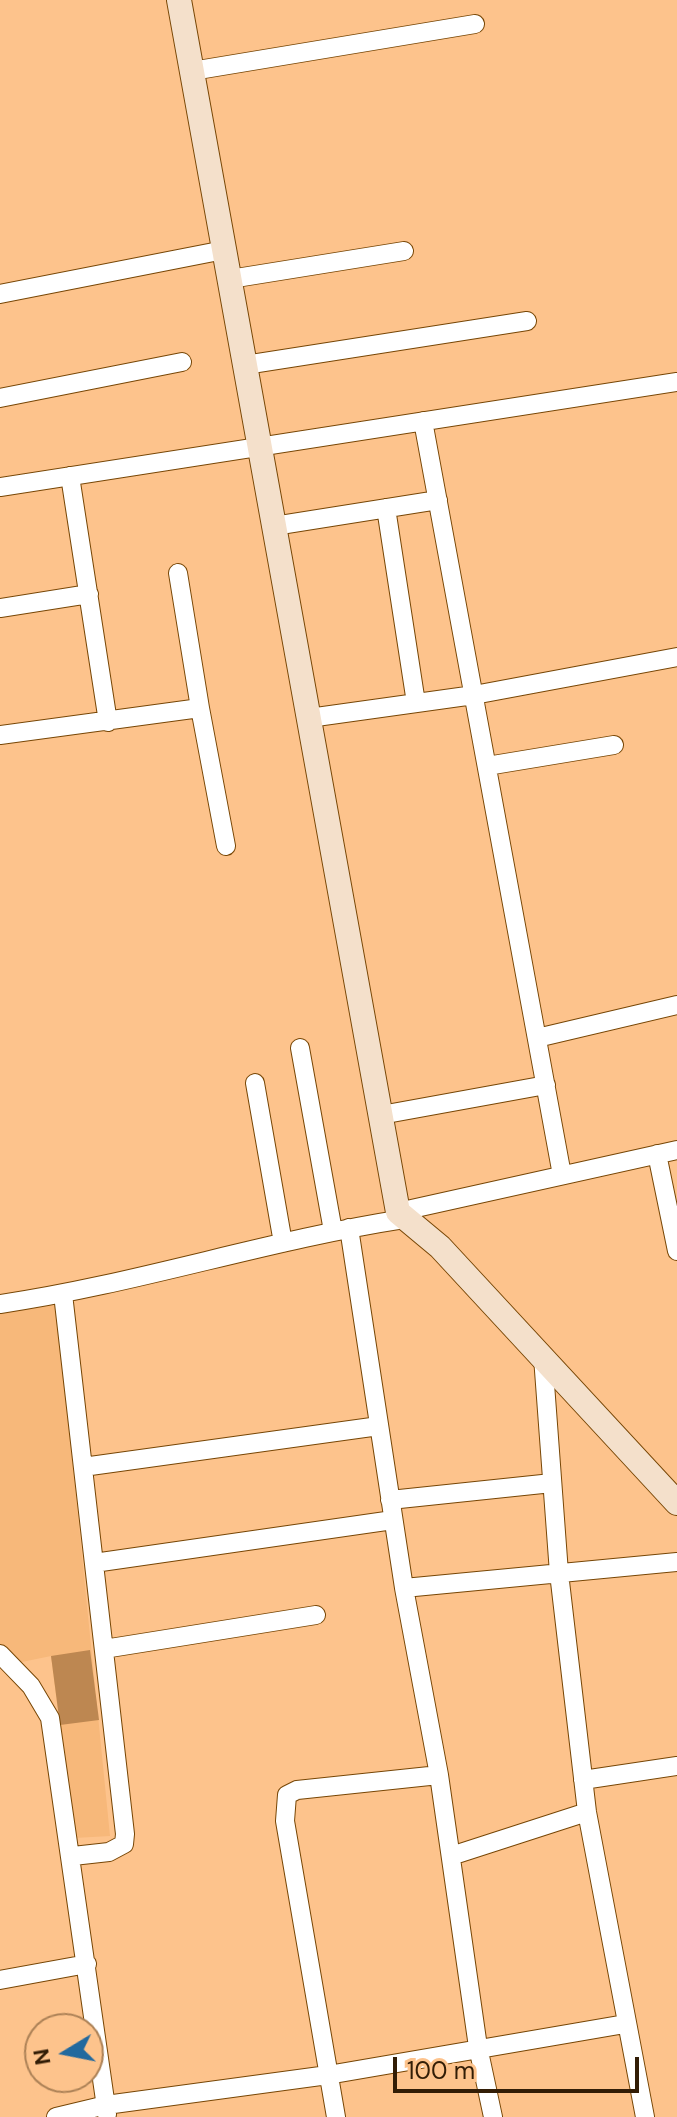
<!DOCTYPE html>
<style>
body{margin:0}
#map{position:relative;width:677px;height:2117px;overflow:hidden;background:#fdc38c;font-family:"DM Sans",sans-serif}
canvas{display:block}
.north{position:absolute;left:24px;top:2013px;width:80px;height:80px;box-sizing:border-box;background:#fdc38c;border:2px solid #ac8156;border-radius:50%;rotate:260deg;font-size:22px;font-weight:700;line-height:32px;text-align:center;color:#321d06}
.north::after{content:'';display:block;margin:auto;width:28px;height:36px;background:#22699e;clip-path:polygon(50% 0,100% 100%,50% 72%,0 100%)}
.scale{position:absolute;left:393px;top:2057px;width:246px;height:36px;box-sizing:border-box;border:4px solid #321d06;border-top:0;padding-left:10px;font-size:24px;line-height:28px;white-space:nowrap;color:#321d06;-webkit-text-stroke:6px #fdc38c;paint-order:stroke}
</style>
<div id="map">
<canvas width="677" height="2117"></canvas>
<div class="north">N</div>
<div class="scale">100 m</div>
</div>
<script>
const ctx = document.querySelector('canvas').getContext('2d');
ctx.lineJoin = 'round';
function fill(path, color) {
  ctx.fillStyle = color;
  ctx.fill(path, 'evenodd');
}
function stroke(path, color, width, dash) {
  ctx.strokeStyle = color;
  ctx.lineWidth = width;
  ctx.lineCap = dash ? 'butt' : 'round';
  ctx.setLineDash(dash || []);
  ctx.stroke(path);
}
const built = new Path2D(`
 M57,1305L110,1836L74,1838L51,1656L17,1663L0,1646V1313Z`);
const building = new Path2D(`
 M90,1650L99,1720L60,1725L51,1656Z`);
const street = new Path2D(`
 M192,71L475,24
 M230,279L404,251
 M0,294L224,250
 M245,365L527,321
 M0,398L182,362
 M423,421L562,1175
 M70,476L108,722
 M0,487L677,382
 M386,508L416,703
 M274,526L438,500
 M0,608L89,594
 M200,708L226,846
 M309,718L474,695L677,657
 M0,735L200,708L178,573
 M487,766L614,745
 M537,1038L677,1005
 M300,1048L333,1231
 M255,1083L283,1243
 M381,1115L546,1085
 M657,1154L677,1251
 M398,1212L677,1150
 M349,1228L404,1588L439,1775
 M63,1294L125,1834L124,1844L109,1852L73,1856
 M0,1304C136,1284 268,1240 404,1219
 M543,1357L559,1573L587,1812L645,2117
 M83,1467L379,1426
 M390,1500L552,1483
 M94,1563L393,1520
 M404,1588L677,1562
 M104,1649L316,1615
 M0,1654L31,1686L50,1718L107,2114
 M583,1780L677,1766
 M451,1856L587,1812
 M0,1980L87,1964
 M56,2117L106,2105L328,2075L625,2024
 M336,2117L285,1821L287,1795L297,1790L439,1775L478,2047L493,2117`);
const secondary = new Path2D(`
 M179,0L398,1212L440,1247L677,1503`);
fill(built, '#f7b87a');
fill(building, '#bd8751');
stroke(street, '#774605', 20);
stroke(secondary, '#774605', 26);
stroke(street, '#fff', 18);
stroke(secondary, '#f4e0cb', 24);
</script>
